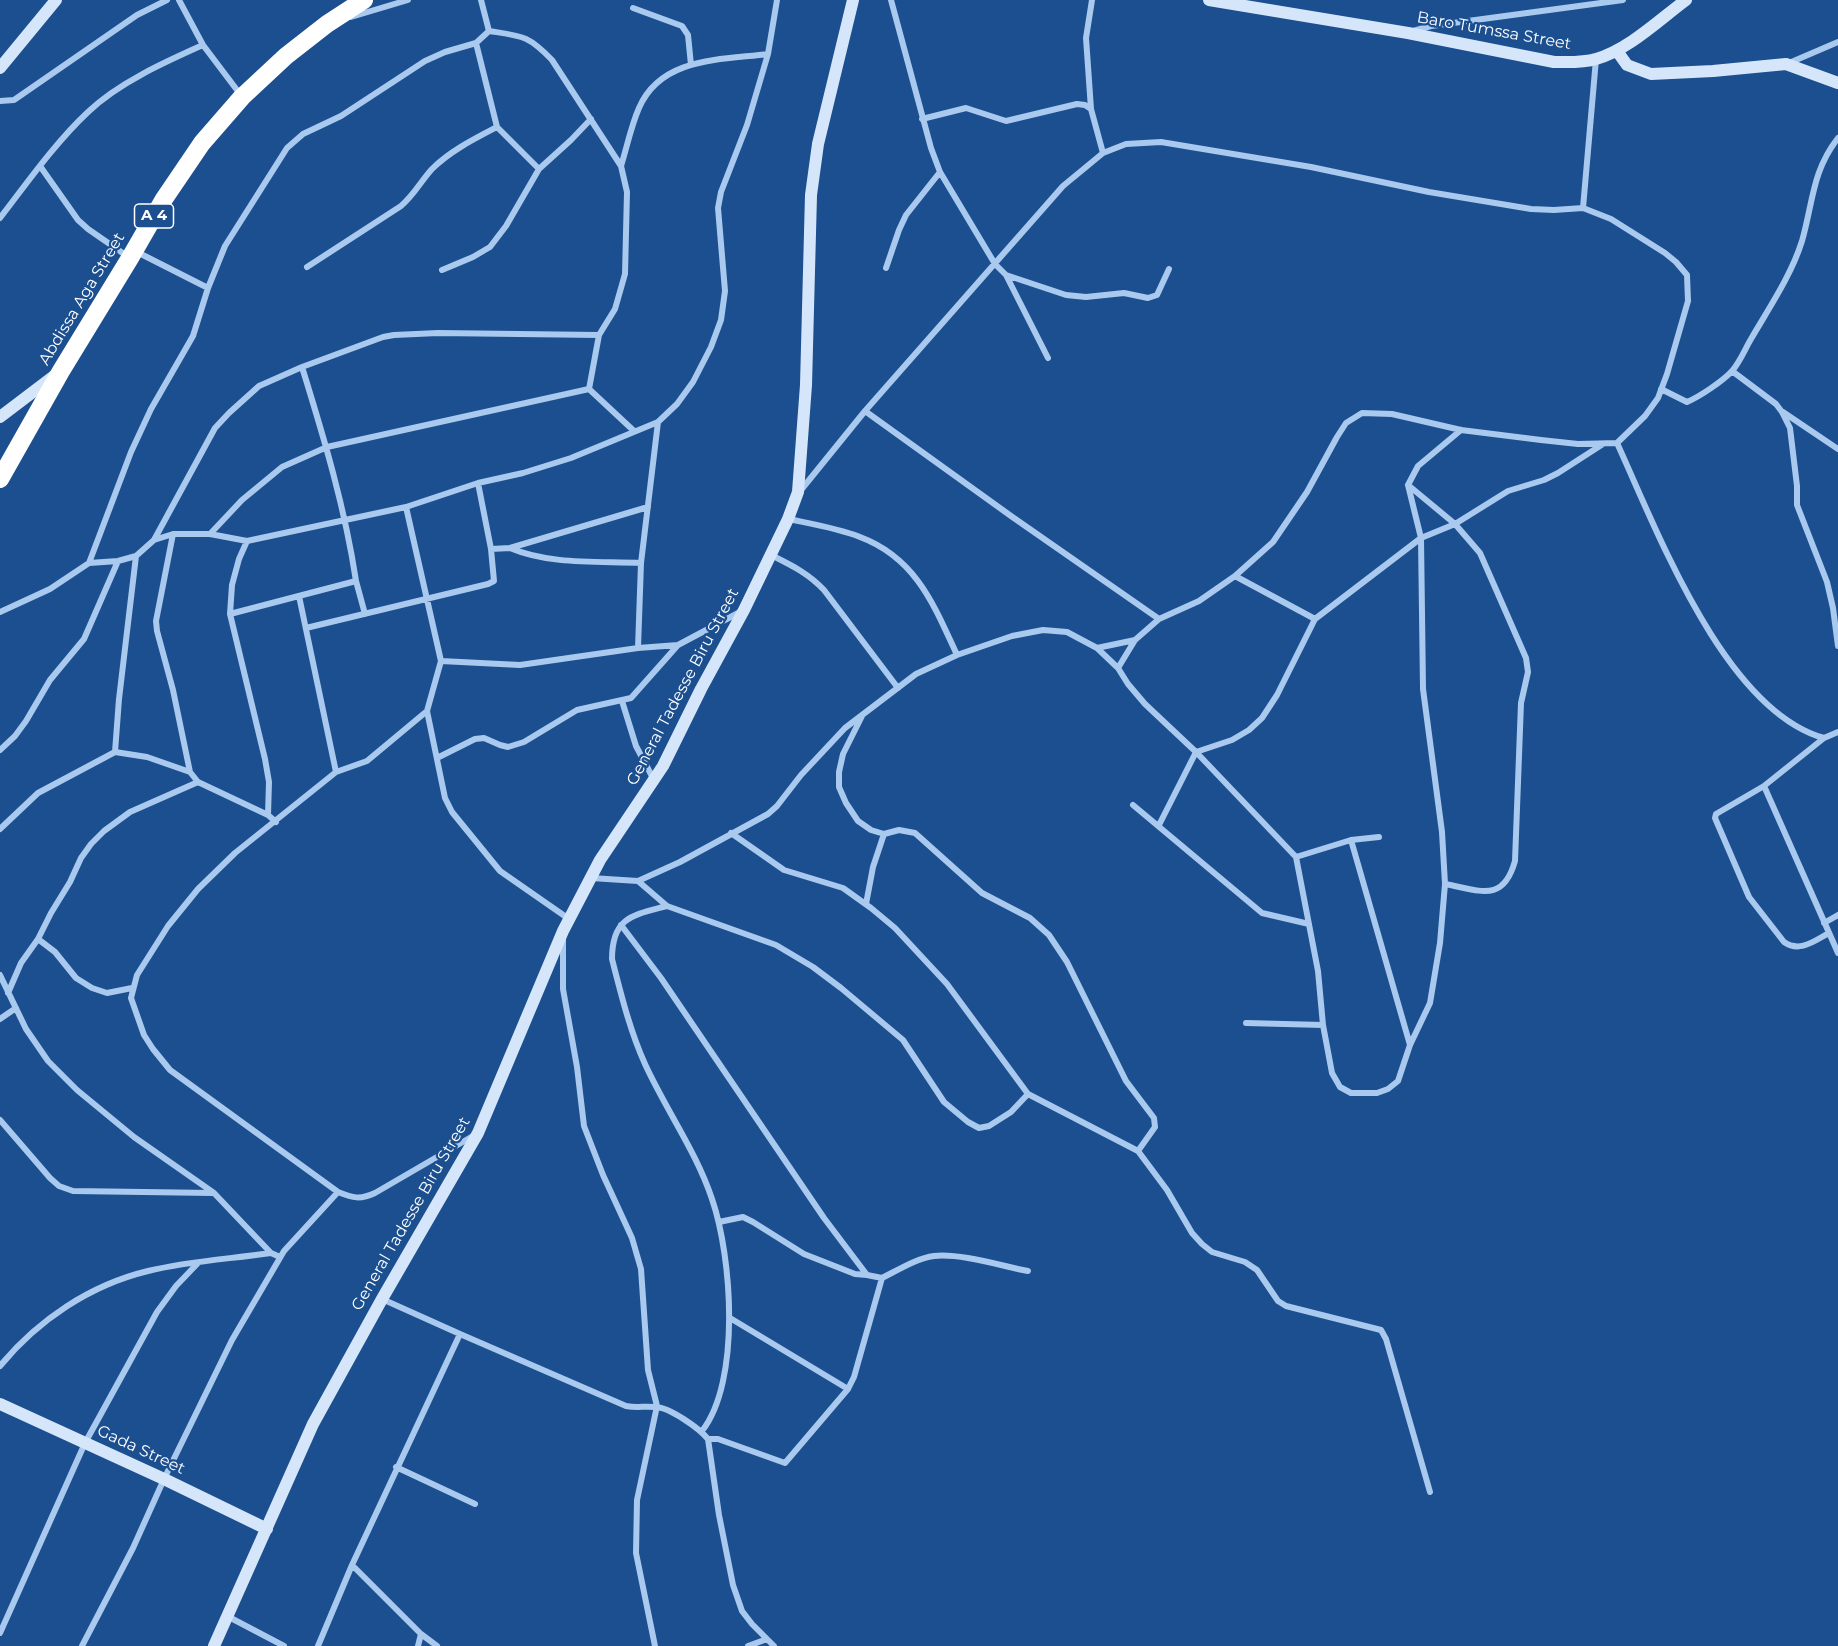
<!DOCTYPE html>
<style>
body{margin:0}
canvas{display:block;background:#1b4f8f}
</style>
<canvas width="1838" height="1646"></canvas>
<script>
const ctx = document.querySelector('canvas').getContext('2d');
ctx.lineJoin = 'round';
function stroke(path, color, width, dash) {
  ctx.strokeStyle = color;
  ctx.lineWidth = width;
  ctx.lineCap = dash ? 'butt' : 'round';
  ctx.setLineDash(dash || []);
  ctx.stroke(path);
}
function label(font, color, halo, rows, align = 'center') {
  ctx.font = font + ' Montserrat,sans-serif';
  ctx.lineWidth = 4.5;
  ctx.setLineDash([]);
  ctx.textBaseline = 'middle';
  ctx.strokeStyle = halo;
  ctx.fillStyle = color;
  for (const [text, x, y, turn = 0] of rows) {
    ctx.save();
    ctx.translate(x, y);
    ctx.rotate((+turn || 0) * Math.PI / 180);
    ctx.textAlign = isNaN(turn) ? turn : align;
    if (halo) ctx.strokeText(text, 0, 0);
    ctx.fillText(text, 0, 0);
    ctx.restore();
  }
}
const street = new Path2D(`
 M179,0L203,45L240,94
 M481,0L489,31
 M891,0L931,148L940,172L995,264L1006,275L1048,358
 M633,8L682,26L688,35L691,65
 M351,17L408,0
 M489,31C522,36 528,35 552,60L621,166L627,192L625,274L615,309L599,335L589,389L634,431
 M1413,31L1431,26L1623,0
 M476,43L497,127L539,169
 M1789,63L1838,42
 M0,101L14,100L137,15L167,0
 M1091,109L1086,38L1092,0
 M922,119L966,108L1006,121L1077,104L1085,105L1091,109L1103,153
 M40,166L78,220L88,229L127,256
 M621,166C627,147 631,126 639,108C661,57 721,60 768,54
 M1583,208L1596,59
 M0,218C27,183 55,143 88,112C118,83 165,62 203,45
 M135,251L208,288
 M307,267L401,206C414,195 421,181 432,169C450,151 474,139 497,127
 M886,268L899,230L906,215L940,172
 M442,270L473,257L490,247L506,226L539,169L571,140L591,119
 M1006,275L1066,295L1086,297L1124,293L1148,298L1157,295L1169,269
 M1732,371L1776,404L1782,412L1790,428L1797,486V505L1827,582L1833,608L1838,646
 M1661,389L1687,402C1699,397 1723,381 1732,371C1740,362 1745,349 1751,339C1769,308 1791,276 1802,241C1813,203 1812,171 1838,138
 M865,411L1011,516L1159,619
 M1783,412L1838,449
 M1617,443C1657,530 1724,710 1824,738
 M1408,485L1455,524L1480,553L1526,658L1528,672L1521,703L1515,861C1503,904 1479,890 1445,884
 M801,490L865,411L1063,186L1103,153L1126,144L1161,142L1311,167L1429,192L1531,209L1554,210L1583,208L1611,219L1665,253L1676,262L1687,275L1688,301L1667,374L1658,398L1645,416L1617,443L1578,444L1541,440L1461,430L1392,414L1362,413L1346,423L1337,437L1307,492L1273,542L1235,576L1199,601L1159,619L1135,640L1118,668
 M406,507L441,661L427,711L445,798L452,812L500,871L569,919
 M788,519C812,524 837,528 860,537C916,558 934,605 957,655
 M173,534L156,621L157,631L173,690L190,772L198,782L268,815
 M210,534L242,500L282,467L327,447L589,389
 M154,540L173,534H210L247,541L406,507L478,483L523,473L571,458L658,422L677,404L693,382L711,347L721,320L725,291L718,208L721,192L747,125L768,54L777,0
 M247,541L239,559L232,585L230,614L265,759L269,782L268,815L276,822
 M510,548C550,565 598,561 641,563
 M491,549L510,548L648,507
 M771,555C791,565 808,573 824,590L898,688
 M89,563L131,452L151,409L193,336L208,288L225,246L287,148L303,134L341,116L425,61L445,52L476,43L489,31
 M1235,576L1315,619
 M356,581L365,614
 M299,596L336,772
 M0,612L50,589L89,563L118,561L136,556L154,540L215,428L229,413L259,386L302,367L383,337L394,335L438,333L599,335
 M230,614L356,581C345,508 324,438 302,367
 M306,628L488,584L494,581L491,549L478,483
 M638,648L641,563L658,422
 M1097,648L1135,640
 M441,661L520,665L638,648L678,645
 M622,701L636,746L654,780
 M427,711L367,761L336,772L235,853L198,889L168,926L137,975L131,998L144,1035L153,1049L170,1070L338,1192C353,1198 360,1200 375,1193L473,1136
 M862,716L843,754L839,772V787L846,803L858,821L871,830L884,834L899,830L915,833L982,893L1030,918L1049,935L1067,962L1126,1081L1154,1118L1155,1127L1138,1151
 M0,750L15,736L26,721L50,680L84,639L118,561
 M115,752L119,699L136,556
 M437,758L475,739L484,738L500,745L508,747L524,742L577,710L631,698L678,645L740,612
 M1764,786L1838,953
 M1133,805L1262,913L1309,924
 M1159,825L1196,752L1232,740L1249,730L1262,718L1277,695L1315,619L1421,538L1455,524L1508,491L1544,480L1558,473L1603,444
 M0,829L38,793L115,752L147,757L190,772
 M731,833L784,870L843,888L871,908L895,928L947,984L1028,1094L1138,1151L1167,1190L1192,1233L1202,1244L1212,1252L1245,1262L1257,1270L1278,1301L1286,1306L1381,1330L1386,1339L1430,1492
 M1351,840L1410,1045
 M1296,857L1351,840L1379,837
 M591,878L638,881L680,862L768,814L777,806L801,775L845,728L916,674L957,655L1012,636L1043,630L1067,632L1097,648L1118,668L1128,684L1145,704L1196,752L1296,857L1318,971L1323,1025L1332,1073L1340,1087L1351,1093H1377L1388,1089L1398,1081L1410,1045L1430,1003L1440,943L1445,884L1442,832L1423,689L1421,538L1408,485L1418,466L1461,430
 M638,881L667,906L776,945L813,967L841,988L903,1040L944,1102L968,1122L979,1128L989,1126L1011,1112L1028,1094
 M866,904L873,867L884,834
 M667,906C633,915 612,917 612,959C621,994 630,1031 645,1064C666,1110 696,1151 712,1199C732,1257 741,1381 702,1431
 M1824,923L1838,915
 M621,925L661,978L824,1218L867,1275L882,1278C898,1270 917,1258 934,1256C960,1253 1002,1266 1028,1271
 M1829,933C1814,941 1800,953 1784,942L1749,897L1715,818L1716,814L1764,786L1824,738L1838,732
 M38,939L55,952L76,978L92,988L107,993L132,988
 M563,939V989L577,1067L584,1126L603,1175L632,1238L641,1269L648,1370L657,1406L637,1500L636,1553L655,1646
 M0,975L26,1029L48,1061L77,1090L134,1137L214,1193L271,1253L280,1257
 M8,993L21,963L38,939L51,913L70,882L81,858L91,844L104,831L130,812L198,782
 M0,1019L16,1008
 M1246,1023L1323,1025
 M0,1120L50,1178L59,1186L73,1191L213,1193
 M719,1222L743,1217L753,1222L804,1254L855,1274L867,1275
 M382,1299L460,1334L626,1406C637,1408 644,1406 655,1407C669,1407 699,1428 708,1439L719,1515L733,1585L742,1611L752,1624L774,1646
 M730,1318L848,1389
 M0,1366C38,1320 90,1285 148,1271C188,1261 230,1259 271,1253
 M708,1439H718L785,1463L848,1389L854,1377L882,1278
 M396,1467L475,1504
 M352,1565L421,1634L437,1646
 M227,1616L284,1646
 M0,1633L85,1443L157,1312L176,1286L198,1263
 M82,1646L133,1548L164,1479L232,1340L284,1251L338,1192
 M318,1646L352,1565L460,1334
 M418,1646L421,1634
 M748,1646L767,1639`);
const secondary = new Path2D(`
 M1209,0L1408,33L1554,62C1568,62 1583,63 1596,59C1628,50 1659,20 1686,0
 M1617,51L1627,65L1651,74L1713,71L1786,64L1838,83
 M0,68L56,0
 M0,417L54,376
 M0,1404L164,1479L267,1529
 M214,1646L313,1424L382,1299L478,1133L563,931L600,860L663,766L701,689L744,610L788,519L798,492L806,385L811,195L818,144L853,0`);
const highway = new Path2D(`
 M0,479L61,371L130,258L164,199L202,143L242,97L286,56L327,24L364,0`);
const shields = [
 [154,216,39]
];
const shieldNames = [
 ["A 4",154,216]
];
const streetNames = [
 ["Baro Tumssa Street",1494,31,10],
 ["Abdissa Aga Street",82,299,-59],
 ["General Tadesse Biru Street",683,687,-62],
 ["General Tadesse Biru Street",411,1214,-60],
 ["Gada Street",141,1450,25]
];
stroke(street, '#a9c9ee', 6);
stroke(secondary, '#d6e6fa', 12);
stroke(highway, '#fff', 18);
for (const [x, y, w] of shields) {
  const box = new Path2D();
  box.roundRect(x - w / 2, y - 12, w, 24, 4.5);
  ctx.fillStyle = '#1b4f8f';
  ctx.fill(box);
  stroke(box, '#fff', 1.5);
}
label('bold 15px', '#fff', null, shieldNames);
label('16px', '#fff', '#1b4f8f', streetNames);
</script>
